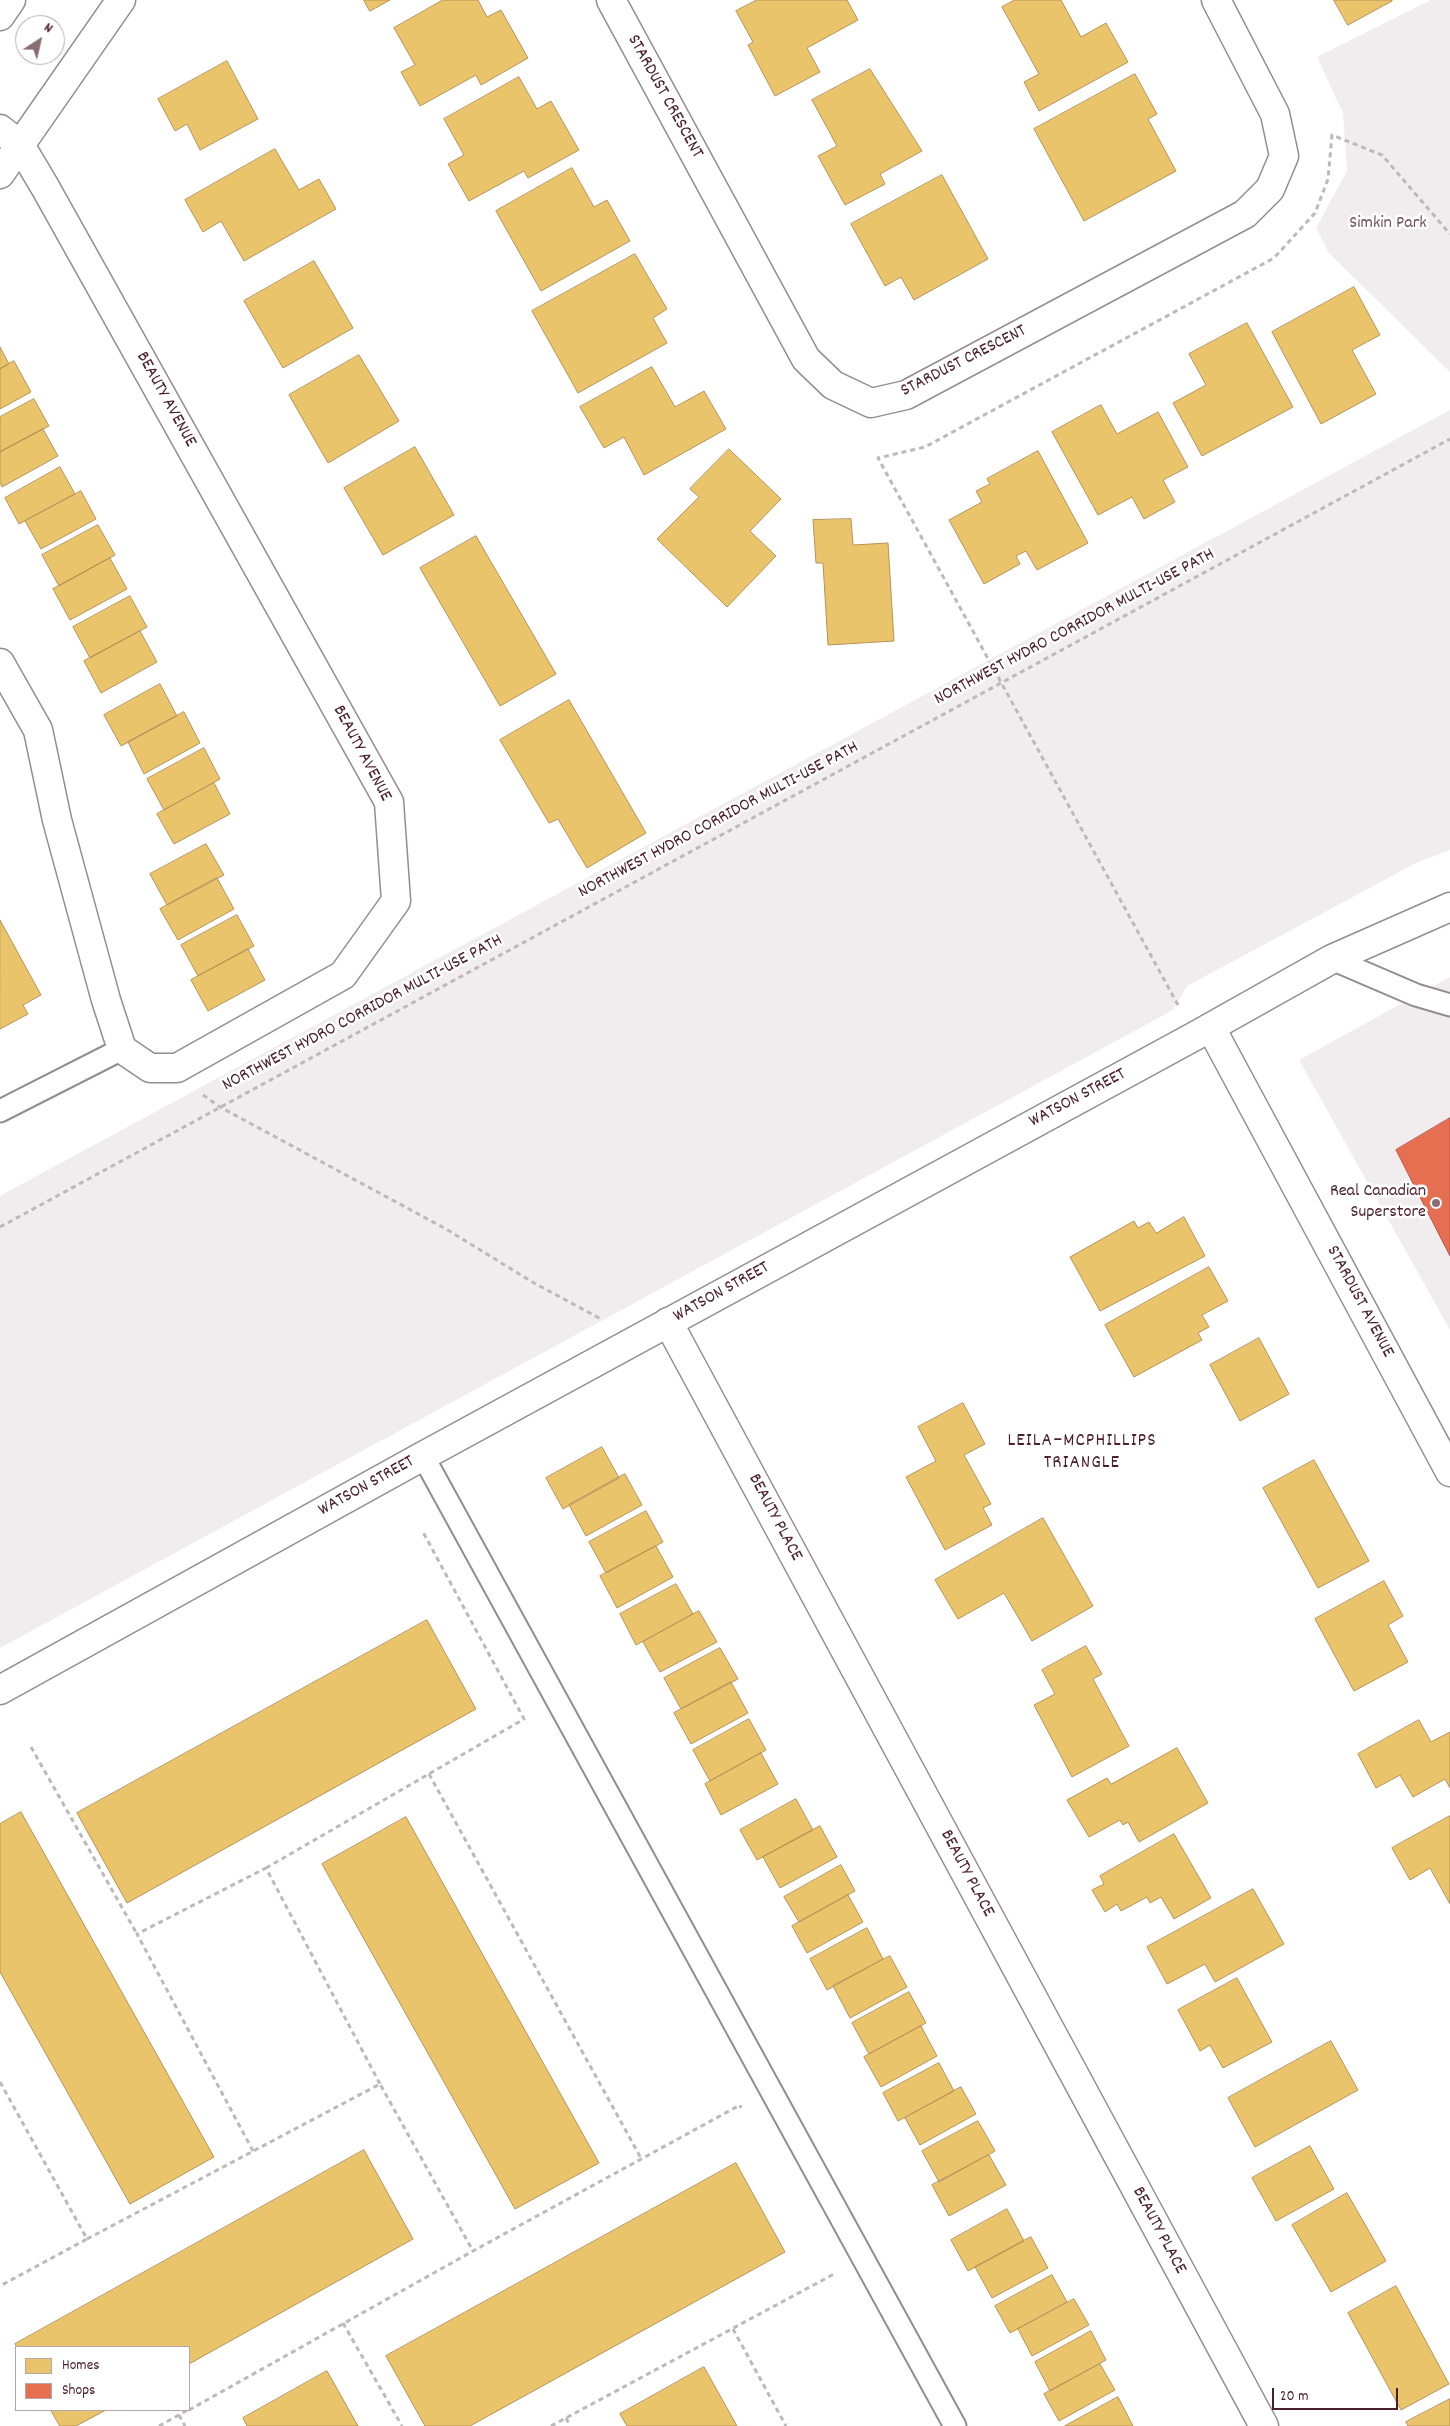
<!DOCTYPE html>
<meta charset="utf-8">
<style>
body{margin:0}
#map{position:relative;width:1450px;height:2426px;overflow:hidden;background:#fff;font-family:Dekko,sans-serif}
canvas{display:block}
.legend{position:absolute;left:15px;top:2346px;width:175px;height:65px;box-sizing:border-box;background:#fff;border:1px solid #b7a5aa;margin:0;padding:6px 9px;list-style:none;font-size:15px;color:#4a1f2b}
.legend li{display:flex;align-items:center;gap:10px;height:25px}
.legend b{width:25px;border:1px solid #b7a5aa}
.north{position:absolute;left:15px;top:15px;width:50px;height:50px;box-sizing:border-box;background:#fff;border:1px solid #b7a5aa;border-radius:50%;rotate:35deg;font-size:14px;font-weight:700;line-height:20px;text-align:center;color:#4a1f2b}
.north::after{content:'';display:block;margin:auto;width:18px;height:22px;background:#896d75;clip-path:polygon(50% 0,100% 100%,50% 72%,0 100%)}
.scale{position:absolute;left:1272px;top:2388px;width:126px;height:22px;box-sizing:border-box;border:2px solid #4a1f2b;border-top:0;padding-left:6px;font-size:15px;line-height:18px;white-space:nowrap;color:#4a1f2b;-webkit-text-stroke:4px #fff;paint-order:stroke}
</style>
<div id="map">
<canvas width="1450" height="2426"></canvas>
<ul class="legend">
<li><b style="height:14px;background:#e9c46a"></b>Homes</li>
<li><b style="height:14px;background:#e76f51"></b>Shops</li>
</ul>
<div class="north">N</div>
<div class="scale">20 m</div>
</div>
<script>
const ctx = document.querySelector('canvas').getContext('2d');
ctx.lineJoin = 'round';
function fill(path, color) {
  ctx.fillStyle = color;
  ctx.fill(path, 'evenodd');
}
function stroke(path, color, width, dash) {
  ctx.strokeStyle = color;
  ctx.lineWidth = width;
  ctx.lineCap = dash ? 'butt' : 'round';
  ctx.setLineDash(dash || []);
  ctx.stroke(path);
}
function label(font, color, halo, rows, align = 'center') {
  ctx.font = font + ' Dekko,sans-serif';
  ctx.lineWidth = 5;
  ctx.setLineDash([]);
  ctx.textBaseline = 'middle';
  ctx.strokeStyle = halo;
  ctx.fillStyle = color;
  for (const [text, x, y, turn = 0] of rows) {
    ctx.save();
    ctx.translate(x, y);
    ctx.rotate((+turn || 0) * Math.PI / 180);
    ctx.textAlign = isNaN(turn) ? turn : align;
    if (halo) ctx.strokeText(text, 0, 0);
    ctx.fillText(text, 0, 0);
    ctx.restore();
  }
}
const built = new Path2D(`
 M1431,0H1450V372L1329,253L1316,228L1347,171L1343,113L1317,57Z
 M1450,410V850L1418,862L1187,986L1173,1010L0,1648V1196Z
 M1450,977V1330L1299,1060Z`);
const homes = new Path2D(`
 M364,0H390L370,11Z
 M443,0H478L487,17L501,10L528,58L481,85L476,75L420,106L401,72L415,65L394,28Z
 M757,0H847L858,20L807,48L820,72L775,96L748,45L753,42L736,11Z
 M1015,0H1061L1081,37L1106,23L1128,62L1039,111L1024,82L1039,74L1002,7Z
 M1334,0H1392V1L1348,25Z
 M227,61L258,119L200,150L187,124L175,131L158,99Z
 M870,69L922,151L880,174L885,184L845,205L818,156L837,146L812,100Z
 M1135,74L1157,114L1148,119L1176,171L1084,221L1034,129Z
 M519,77L537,109L551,101L579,150L528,178L524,171L469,201L448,164L464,155L444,119Z
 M275,149L299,190L319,179L336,209L244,261L221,221L203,232L185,200Z
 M572,168L594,207L607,200L630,241L541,291L496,211Z
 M942,175L988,259L914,300L901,277L885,286L851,224Z
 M635,254L667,309L653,318L667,343L578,393L532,311Z
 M314,261L353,328L283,368L244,301Z
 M1354,287L1380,335L1352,350L1376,394L1321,424L1272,332Z
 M1247,323L1293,407L1202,456L1173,403L1206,385L1189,354Z
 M0,347L9,364L0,369Z
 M359,355L399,421L328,463L289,395Z
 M14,361L31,392L0,409V369Z
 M652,367L675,407L704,391L726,429L644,475L624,437L604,448L580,407Z
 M34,399L49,426L0,452V417Z
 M1101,405L1117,434L1158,412L1188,467L1163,480L1175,502L1144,519L1132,497L1098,515L1052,432Z
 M43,429L58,456L2,487L0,482V452Z
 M415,447L454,515L383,555L344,488Z
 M729,449L781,499L750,531L776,556L727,607L657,539L699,497L690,489Z
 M1038,451L1088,543L1037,570L1026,551L1016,556L1020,564L984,584L949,520L982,502L976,491L990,484L987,479Z
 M60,467L75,494L19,524L5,498Z
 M81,491L96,519L41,549L25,521Z
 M851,519L853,545L888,543L894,641L828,645L823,563H816L813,520Z
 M98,525L115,555L59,586L42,555Z
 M476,536L556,674L500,706L420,568Z
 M110,558L127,589L70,620L53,589Z
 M130,596L147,627L90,658L73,627Z
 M140,631L157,662L101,693L84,661Z
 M160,684L177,716L121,746L104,715Z
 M569,700L646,833L587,868L558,819L549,823L500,740Z
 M184,712L200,743L144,774L128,742Z
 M204,748L220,779L164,810L147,779Z
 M214,783L230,814L174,844L157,814Z
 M206,844L224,875L167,905L150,874Z
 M217,878L234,909L178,940L160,909Z
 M237,915L254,946L198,976L181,945Z
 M0,920L41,995L23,1005L28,1014L0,1029Z
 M248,949L265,980L208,1011L191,980Z
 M1184,1217L1205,1256L1100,1311L1070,1257L1134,1221L1138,1228L1149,1222L1156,1233Z
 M1209,1267L1228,1301L1202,1315L1209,1327L1198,1333L1202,1340L1134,1377L1105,1325Z
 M1259,1338L1289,1394L1240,1421L1210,1365Z
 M963,1403L985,1444L964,1455L991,1504L983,1508L992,1525L945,1550L906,1477L936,1461L918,1427Z
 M602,1447L619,1478L563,1509L546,1478Z
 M1314,1460L1369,1561L1318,1588L1263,1488Z
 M625,1474L642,1505L586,1536L569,1505Z
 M646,1511L663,1542L606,1573L589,1542Z
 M1043,1518L1093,1606L1032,1641L1004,1593L958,1619L935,1580Z
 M656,1546L673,1577L617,1608L600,1576Z
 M1384,1581L1403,1616L1388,1625L1408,1662L1354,1691L1315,1619Z
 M676,1584L693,1614L636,1645L620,1614Z
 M699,1611L717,1642L660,1672L643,1642Z
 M427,1620L476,1709L127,1903L77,1813Z
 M1086,1646L1102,1674L1093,1679L1129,1746L1072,1777L1034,1705L1055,1694L1042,1670Z
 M720,1648L738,1679L681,1709L664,1678Z
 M731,1682L748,1713L691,1744L674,1713Z
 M749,1719L766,1750L710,1781L693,1750Z
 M1419,1720L1431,1742L1450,1732V1788L1445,1779L1413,1797L1400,1775L1376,1788L1358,1754Z
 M1177,1748L1208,1803L1139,1842L1128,1822L1123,1825L1120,1820L1089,1837L1067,1800L1107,1778L1111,1784Z
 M761,1753L778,1784L721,1815L705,1784Z
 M796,1799L813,1830L757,1860L740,1830Z
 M21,1812L214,2157L130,2204L0,1972V1824Z
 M1450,1816V1904L1430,1868L1410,1880L1392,1848Z
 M406,1817L599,2163L515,2209L322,1864Z
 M820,1826L837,1857L780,1888L763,1857Z
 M1174,1834L1211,1898L1174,1919L1161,1897L1150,1903L1147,1897L1121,1911L1117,1904L1105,1912L1092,1890L1104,1884L1100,1876Z
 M841,1865L855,1891L799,1922L784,1897Z
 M1253,1889L1284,1944L1215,1982L1205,1964L1167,1984L1147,1947Z
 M848,1895L863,1922L807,1953L792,1926Z
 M867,1928L883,1959L827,1990L810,1959Z
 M890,1956L907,1987L850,2018L833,1986Z
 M1237,1978L1272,2042L1223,2068L1210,2045L1200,2051L1178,2010Z
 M909,1992L926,2023L869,2054L852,2023Z
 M921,2026L937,2056L881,2087L864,2057Z
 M1331,2041L1358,2090L1255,2147L1228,2098Z
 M939,2063L954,2091L898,2121L883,2093Z
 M961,2087L976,2114L920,2145L905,2118Z
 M978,2121L995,2151L939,2182L922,2151Z
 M1310,2146L1334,2189L1276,2221L1252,2178Z
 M364,2150L413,2239L189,2364V2347H17L15,2344Z
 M989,2155L1006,2185L949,2216L932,2185Z
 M736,2163L785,2252L470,2426H425L386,2356Z
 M1347,2193L1386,2261L1331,2292L1292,2225Z
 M1007,2209L1024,2241L968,2271L951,2240Z
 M1031,2237L1048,2268L992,2298L975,2267Z
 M1052,2275L1067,2302L1010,2333L995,2306Z
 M1396,2286L1449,2384L1401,2410L1348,2313Z
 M1074,2299L1089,2325L1032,2356L1018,2329Z
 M1091,2331L1106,2360L1050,2391L1035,2362Z
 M1100,2364L1115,2390L1059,2421L1044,2394Z
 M704,2367L737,2426H627L620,2414Z
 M327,2371L358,2426H247L243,2418Z
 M1118,2397L1133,2426H1065Z
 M1450,2399V2426H1408L1406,2422Z
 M51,2410H106L76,2426H60Z`);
const shops = new Path2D(`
 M1450,1118V1256L1396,1150Z`);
const path = new Path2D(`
 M1178,1005L878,458L925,447L1274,258L1315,213L1328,179L1332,135L1382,155L1450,234
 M203,1095L220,1107L446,1229L534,1283L601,1319
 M0,1227L1450,439
 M31,1747L137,1934
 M429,1774L642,2160
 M266,1868L524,1719L423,1532
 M0,2082L87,2239L0,2286
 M253,2151L137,1934L266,1868L380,2084
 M87,2239L380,2084L473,2251
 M343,2323L402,2426
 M733,2329L786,2426
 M189,2410L473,2251L740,2105L741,2108
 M179,2415L185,2426
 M566,2418L570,2426
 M159,2426L188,2410
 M551,2426L834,2274`);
const service = new Path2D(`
 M1332,959L1416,995L1450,1005
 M0,1111L122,1049
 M423,1456L955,2426`);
const minor = new Path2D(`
 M611,0L806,359L833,385L871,403L906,395L1245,214L1270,189L1284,156L1275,114L1216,0
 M0,129L20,145L45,187L389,802L396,901L343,975L177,1068H150L122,1049L106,1000L57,820L38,730L0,663
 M1211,1028L1450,1472
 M668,1322L1264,2426`);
const tertiary = new Path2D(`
 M0,16L11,0
 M0,174L121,0
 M0,1690L423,1456L1195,1036L1332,959L1450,907`);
const markers = [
 [1436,1203,5,"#896d75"]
];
const streetNames = [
 ["STARDUST CRESCENT",664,97,61],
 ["STARDUST CRESCENT",964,362,-27],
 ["BEAUTY AVENUE",165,400,61],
 ["NORTHWEST HYDRO CORRIDOR MULTI-USE PATH",1075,628,-28],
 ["BEAUTY AVENUE",361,754,62],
 ["NORTHWEST HYDRO CORRIDOR MULTI-USE PATH",719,821,-28],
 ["NORTHWEST HYDRO CORRIDOR MULTI-USE PATH",363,1014,-28],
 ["WATSON STREET",1078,1099,-28],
 ["WATSON STREET",722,1293,-29],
 ["STARDUST AVENUE",1359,1302,62],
 ["WATSON STREET",367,1487,-29],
 ["BEAUTY PLACE",774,1518,62],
 ["BEAUTY PLACE",966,1874,62],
 ["BEAUTY PLACE",1158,2231,62]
];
const parkNames = [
 ["Simkin Park",1388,225]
];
const poiNames = [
 ["Real Canadian",1426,1193],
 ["Superstore",1426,1214]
];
const neighbourhoodNames = [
 ["LEILA–MCPHILLIPS",1082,1442],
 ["TRIANGLE",1082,1464]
];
fill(built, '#f1edee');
fill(homes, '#e9c46a');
stroke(homes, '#b99257', 1);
fill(shops, '#e76f51');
stroke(shops, '#b85746', 1);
stroke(service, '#948c8e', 25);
stroke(minor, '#948c8e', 31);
stroke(tertiary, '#948c8e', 31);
stroke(path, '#bdb8b9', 3, [5, 4]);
stroke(service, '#fff', 21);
stroke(minor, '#fff', 28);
stroke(tertiary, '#fff', 28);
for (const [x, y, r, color] of markers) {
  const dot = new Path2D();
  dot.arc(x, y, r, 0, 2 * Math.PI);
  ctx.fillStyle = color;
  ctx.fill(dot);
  stroke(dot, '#fff', 2);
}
label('18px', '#4a1f2b', '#fff', streetNames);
label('18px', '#714f58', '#fff', parkNames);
label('18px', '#4a1f2b', '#fff', poiNames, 'right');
ctx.letterSpacing = '1px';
label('19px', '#4a1f2b', '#fff', neighbourhoodNames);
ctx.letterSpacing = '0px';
</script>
